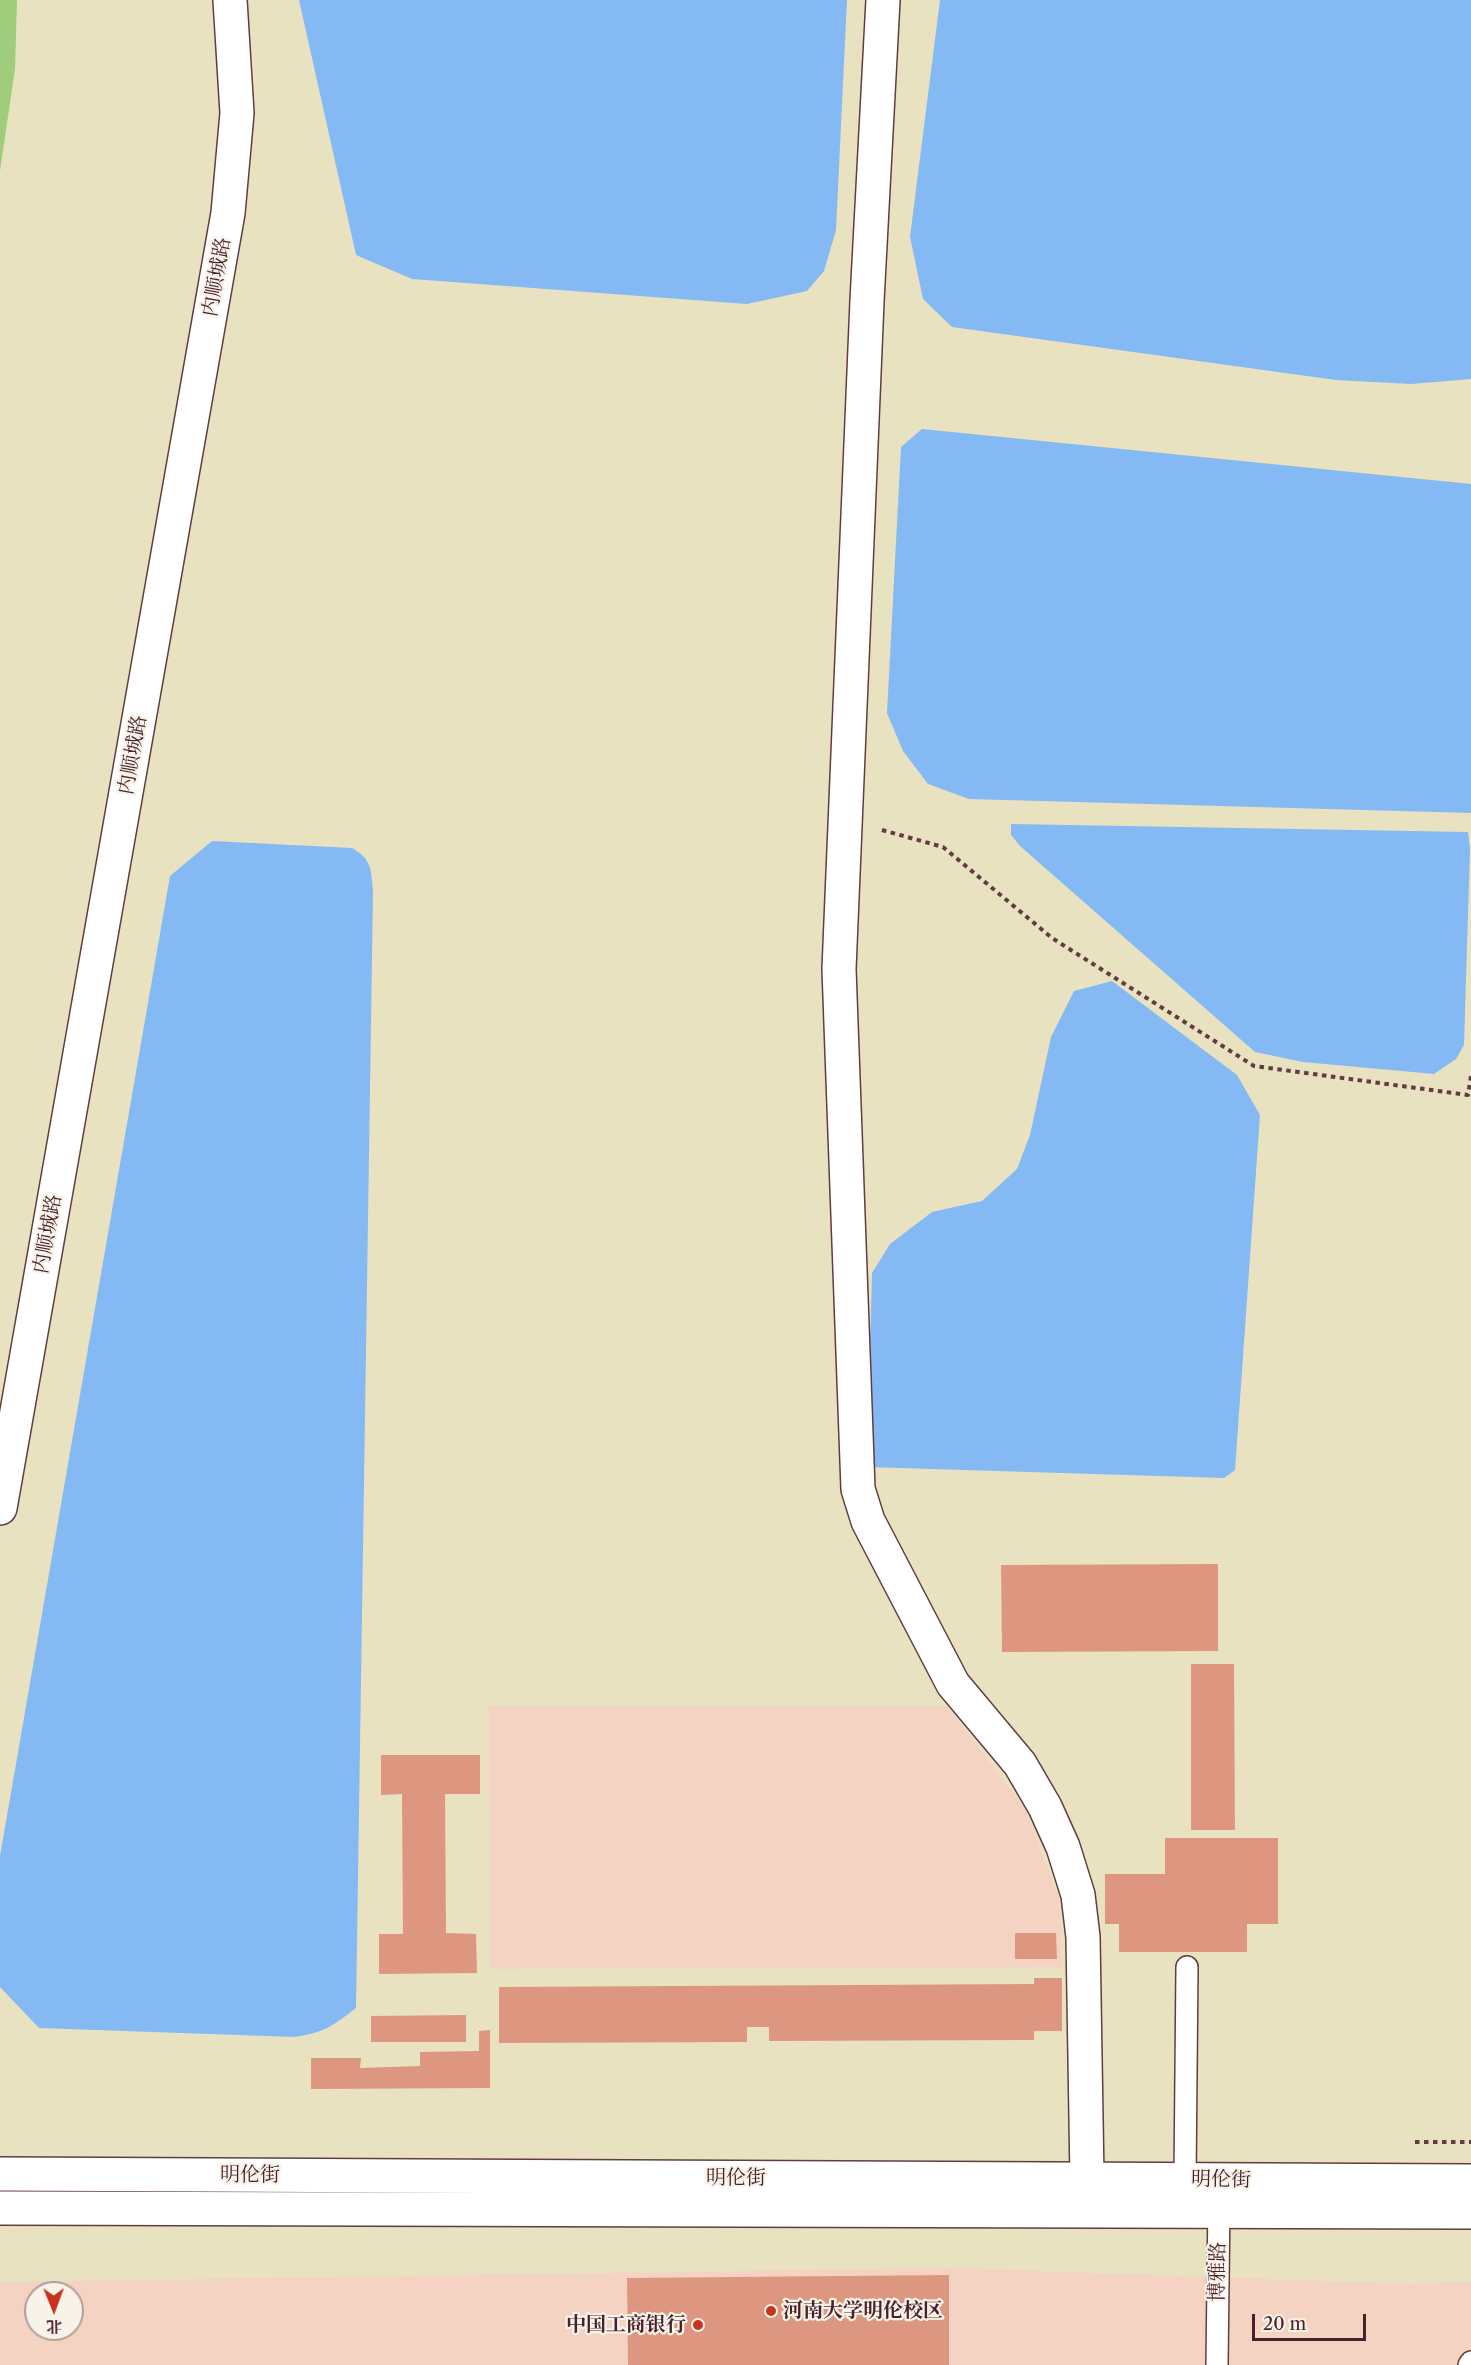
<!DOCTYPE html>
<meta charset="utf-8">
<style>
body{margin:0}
#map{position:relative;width:1471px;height:2365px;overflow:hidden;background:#e8e2c0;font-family:"Libre Caslon Text","Noto Serif SC",serif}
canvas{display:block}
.north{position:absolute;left:24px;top:2281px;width:60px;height:60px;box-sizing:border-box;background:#f7f3e8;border:2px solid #b29e9c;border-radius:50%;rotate:179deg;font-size:16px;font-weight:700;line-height:24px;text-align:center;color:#4a1f2b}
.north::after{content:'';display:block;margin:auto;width:21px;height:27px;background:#c8321e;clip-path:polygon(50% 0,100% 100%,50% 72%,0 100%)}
.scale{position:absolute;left:1252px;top:2314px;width:114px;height:27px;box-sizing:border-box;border:3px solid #4a1f2b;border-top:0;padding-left:8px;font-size:18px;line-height:21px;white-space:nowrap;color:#4a1f2b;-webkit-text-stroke:4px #f7f3e8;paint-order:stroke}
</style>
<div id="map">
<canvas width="1471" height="2365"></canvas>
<div class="north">北</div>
<div class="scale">20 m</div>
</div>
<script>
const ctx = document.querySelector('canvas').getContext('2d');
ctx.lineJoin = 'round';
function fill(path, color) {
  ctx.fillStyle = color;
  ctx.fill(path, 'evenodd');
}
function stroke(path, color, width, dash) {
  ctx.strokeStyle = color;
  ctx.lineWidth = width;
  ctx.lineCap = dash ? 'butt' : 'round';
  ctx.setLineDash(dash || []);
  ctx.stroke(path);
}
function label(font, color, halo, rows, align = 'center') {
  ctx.font = font + ' "Libre Caslon Text","Noto Serif SC",serif';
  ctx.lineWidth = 4.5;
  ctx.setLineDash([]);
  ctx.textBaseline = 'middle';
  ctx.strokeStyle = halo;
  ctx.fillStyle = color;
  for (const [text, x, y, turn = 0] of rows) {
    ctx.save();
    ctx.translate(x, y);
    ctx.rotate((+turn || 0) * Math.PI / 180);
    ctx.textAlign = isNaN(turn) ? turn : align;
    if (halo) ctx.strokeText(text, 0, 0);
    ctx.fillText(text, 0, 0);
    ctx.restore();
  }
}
const built = new Path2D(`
 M489,1706H947L1025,1809L1060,1900L1062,1967L490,1969Z
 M952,2268L1409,2284L1471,2282V2365H0V2282ZM36,2293H72V2329H36Z`);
const green = new Path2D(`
 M0,0H17L15,69L0,171Z`);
const water = new Path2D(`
 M299,0H847L836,230L824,271L807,291L747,304L412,279L356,255Z
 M940,0H1471V379L1411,384L1336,380L952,327L923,299L910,237Z
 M922,429L1471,484V813L969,799L928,784L903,751L887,713L901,447Z
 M1011,824L1468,832L1470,849L1464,1045L1456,1059L1434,1074L1303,1062L1255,1052L1020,846L1011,835Z
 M212,841L352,848C372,859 371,870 373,891L356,2008C332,2026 326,2032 295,2037L39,2028L0,1987V1856L170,876Z
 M1112,981L1237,1075L1260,1115L1235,1470L1224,1478L867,1467L872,1273L890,1244L932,1212L982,1201L1017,1169L1030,1135L1051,1037L1074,991Z`);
const building = new Path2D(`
 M1218,1564V1651L1002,1652L1001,1565Z
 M1191,1664H1234L1235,1830H1191Z
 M381,1755H480V1794H445L446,1933L476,1934L477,1973L379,1974V1934H403L402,1794L381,1795Z
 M1165,1838H1278V1924H1247V1952H1119V1924H1105V1874H1165Z
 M1015,1933H1056L1057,1959H1015Z
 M1034,1978H1062V2031H1034V2040L769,2041V2027H747V2042L499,2043V1987L1034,1984Z
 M466,2015V2042H371V2016Z
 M490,2030V2088L311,2089V2058H361L360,2068L420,2066V2052L479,2051V2031Z
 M949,2275V2365H628L627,2278Z`);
const path = new Path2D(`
 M882,830L943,847L1052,938L1254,1066L1468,1095L1471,1076
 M1415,2142H1471`);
const lane = new Path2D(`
 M1185,2179L1187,1967
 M1217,2365L1219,2201
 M1469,2365L1471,2362`);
const street = new Path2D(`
 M883,0L867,301L839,969L858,1489L868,1521L953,1684L1020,1764L1045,1807L1063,1847L1078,1895L1083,1937L1087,2179`);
const secondary = new Path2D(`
 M0,1508L228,213L237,113L230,0
 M0,2174L1471,2181
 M0,2208L1471,2212`);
const markers = [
 [771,2311,6,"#c8321e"],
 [698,2325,6,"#c8321e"]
];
const streetNames = [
 ["内顺城路",217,277,-80],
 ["内顺城路",133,755,-80],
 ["内顺城路",48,1234,-80],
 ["明伦街",250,2175],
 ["明伦街",736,2178],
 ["明伦街",1221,2180,1],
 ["博雅路",1218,2272,-89]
];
const poiNames = [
 ["河南大学明伦校区",783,2311],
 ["中国工商银行",686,2325,"right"]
];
fill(built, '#f5d3c2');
fill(green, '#9fcd7b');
fill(water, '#85b9f3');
fill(building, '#dd9780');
stroke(lane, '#623c41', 24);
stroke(street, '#623c41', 36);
stroke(secondary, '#623c41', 36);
stroke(path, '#623c41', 4, [4.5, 4.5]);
stroke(lane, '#fff', 21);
stroke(street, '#fff', 33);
stroke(secondary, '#fff', 33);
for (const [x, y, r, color] of markers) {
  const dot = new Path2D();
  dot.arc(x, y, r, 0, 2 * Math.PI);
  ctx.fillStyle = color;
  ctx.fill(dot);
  stroke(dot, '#f7f3e8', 2);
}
label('20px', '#4a1f2b', '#f7f3e8', streetNames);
label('bold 20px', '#4a1f2b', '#f7f3e8', poiNames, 'left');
</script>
